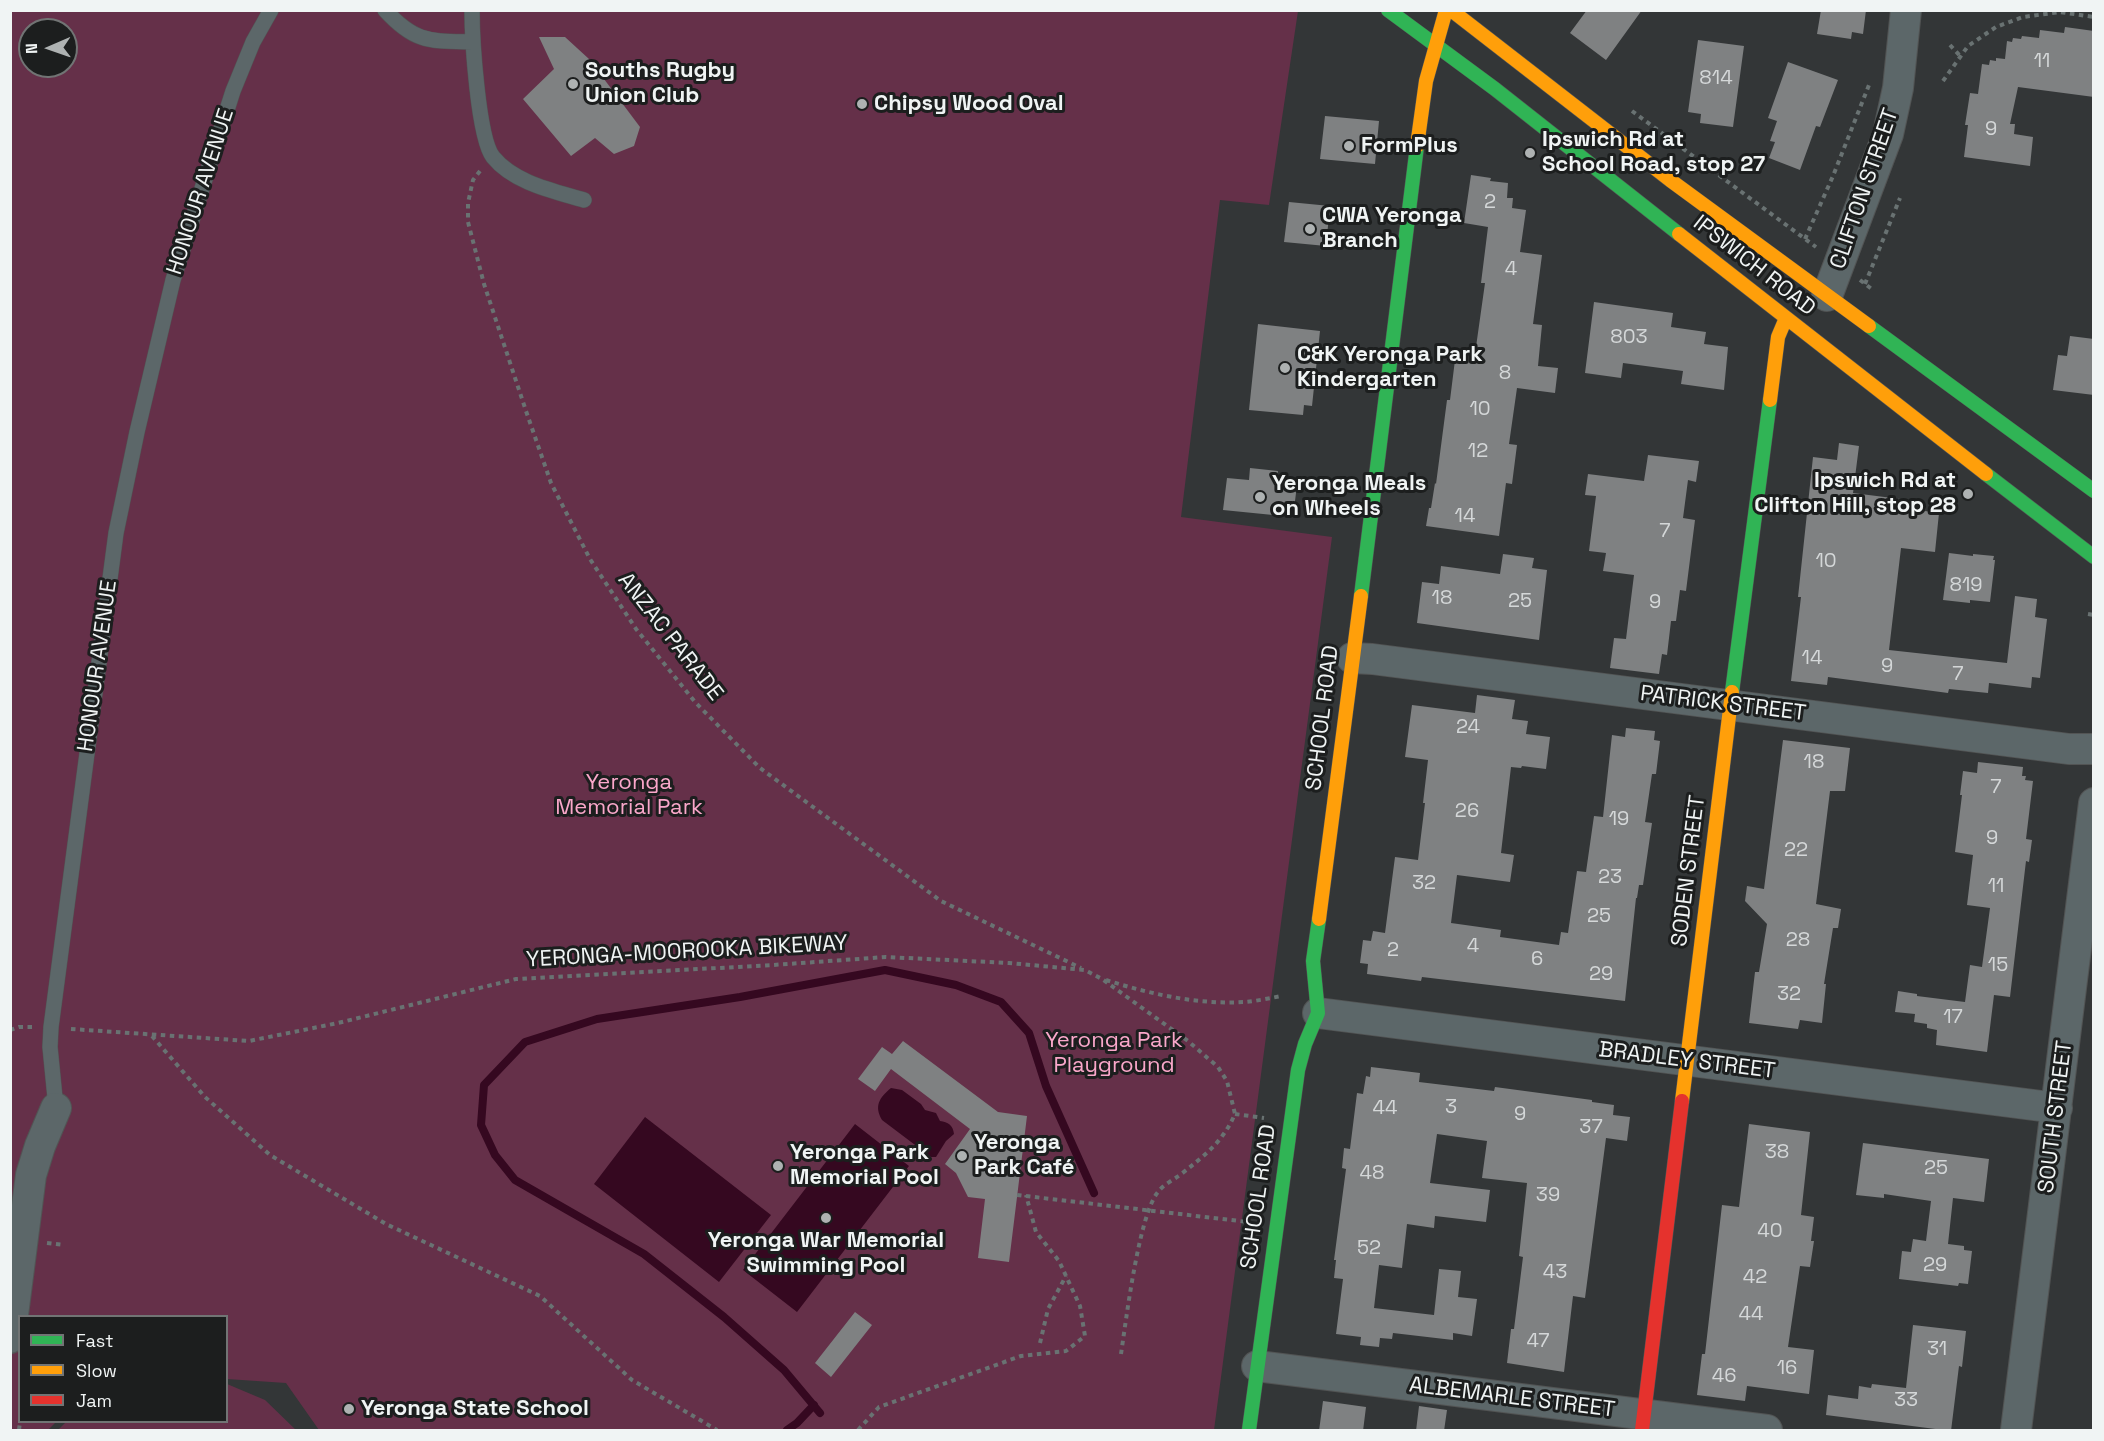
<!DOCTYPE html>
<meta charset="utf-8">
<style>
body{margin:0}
#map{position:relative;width:2104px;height:1441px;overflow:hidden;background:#333637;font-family:"Space Grotesk",sans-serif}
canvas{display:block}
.frame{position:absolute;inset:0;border:12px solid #f0f4f4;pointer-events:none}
.legend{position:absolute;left:18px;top:1315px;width:210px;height:108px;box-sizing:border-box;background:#1c1e1e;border:2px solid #717474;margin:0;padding:8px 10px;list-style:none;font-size:18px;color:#f0f4f4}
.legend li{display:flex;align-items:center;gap:12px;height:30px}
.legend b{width:30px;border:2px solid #717474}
.north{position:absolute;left:18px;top:18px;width:60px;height:60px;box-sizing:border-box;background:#1c1e1e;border:2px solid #717474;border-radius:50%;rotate:268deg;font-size:16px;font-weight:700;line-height:24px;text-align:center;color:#f0f4f4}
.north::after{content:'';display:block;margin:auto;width:21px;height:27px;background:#aeb2b2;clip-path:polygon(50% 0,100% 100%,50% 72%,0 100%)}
</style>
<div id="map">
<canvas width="2104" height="1441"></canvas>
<div class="frame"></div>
<ul class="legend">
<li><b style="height:8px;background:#30b455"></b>Fast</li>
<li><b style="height:8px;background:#ff9f0a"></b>Slow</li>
<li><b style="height:8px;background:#e5322d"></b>Jam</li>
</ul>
<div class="north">N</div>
</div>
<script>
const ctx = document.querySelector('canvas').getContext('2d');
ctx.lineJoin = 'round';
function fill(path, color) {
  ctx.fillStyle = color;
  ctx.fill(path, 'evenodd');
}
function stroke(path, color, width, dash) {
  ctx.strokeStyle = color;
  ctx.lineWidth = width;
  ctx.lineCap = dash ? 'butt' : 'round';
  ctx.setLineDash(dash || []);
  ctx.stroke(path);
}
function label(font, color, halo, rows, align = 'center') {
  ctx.font = font + ' "Space Grotesk",sans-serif';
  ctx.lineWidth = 6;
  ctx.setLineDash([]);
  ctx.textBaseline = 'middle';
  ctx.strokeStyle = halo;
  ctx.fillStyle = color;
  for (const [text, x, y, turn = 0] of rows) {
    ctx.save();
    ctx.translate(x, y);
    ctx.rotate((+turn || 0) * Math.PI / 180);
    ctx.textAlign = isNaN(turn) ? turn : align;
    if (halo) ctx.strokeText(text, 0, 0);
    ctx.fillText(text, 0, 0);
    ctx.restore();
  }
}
const green = new Path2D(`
 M11,11H1298L1269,205L1220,200L1181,517L1332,537L1214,1430H319L286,1383L227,1379L226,1316H20V1422H56L48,1430H11ZM30,30H66V66H30Z
 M227,1384L265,1400L296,1430H58L66,1422H226Z`);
const water = new Path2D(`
 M891,1088L902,1090L921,1104L925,1110L936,1113L940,1121C948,1122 953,1125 954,1134L946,1141L936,1157H931L882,1120C874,1106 879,1098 891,1088Z
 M645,1117L771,1215L719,1282L594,1184Z
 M855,1124L909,1166L797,1312L743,1270Z`);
const stream = new Path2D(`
 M820,1413L784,1370L724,1317L644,1254L515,1180L495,1155L481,1125L484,1085L525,1042L597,1019L740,997L885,970L956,985L1001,1002L1029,1033L1046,1086L1094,1193
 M787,1430L797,1423L814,1405`);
const building = new Path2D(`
 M1587,10H1642L1606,60L1570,33Z
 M1821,10H1866L1863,34L1852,32L1851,39L1817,34Z
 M2065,27L2094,31V97L2018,87L2010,124H2015L2014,134L2033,137L2030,166L1964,157L1968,125H1965L1970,93L1978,94L1982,64L1989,65L1990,60L1996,61V58L2005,59L2007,41L2012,42L2013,38L2021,39L2022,36L2039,38L2040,30L2064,33Z
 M539,37H565L589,59L640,127L634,146L614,154L595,138L571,156L523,99L554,69Z
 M1698,40L1744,46L1733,127L1700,123L1701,114L1688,112Z
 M1788,62L1838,80L1820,127L1816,126L1800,170L1769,158L1775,142L1770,141L1777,121L1768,118Z
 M1325,116L1379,121L1375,164L1320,159Z
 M1471,175L1491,178L1490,181L1508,183L1507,198H1513L1512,208L1526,210L1520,252L1542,255L1533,324L1542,325L1538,366L1558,368L1555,393L1517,388L1509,444L1517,445L1512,484L1506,483L1499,536L1426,526L1429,508H1431L1435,483L1436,484L1447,400H1450L1456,352L1475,354L1485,283H1481L1488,227L1464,223Z
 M1289,202L1330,206L1326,246L1284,242Z
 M1594,302L1673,313L1671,327L1706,332L1704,344L1728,347L1724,390L1681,384L1683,371L1623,363L1621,378L1585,373Z
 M1258,324L1320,331L1312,406L1304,405L1303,415L1249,410Z
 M2070,336L2094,339V395L2053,390L2058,355L2067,356Z
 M1839,443L1859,446L1853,493L1908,500L1907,505L1926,507L1925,511L1939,513L1935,552L1901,548L1889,650L2007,663L2015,596L2037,599L2035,617L2047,619L2040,678L2032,677L2031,688L1989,683L1988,693L1949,689L1948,693L1828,677L1827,685L1791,681L1801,597H1798L1813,457L1837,460Z
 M1648,455L1699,461L1696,482L1688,480L1683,518L1695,520L1686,591L1680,590L1676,621H1671L1667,655L1662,654L1659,674L1610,668L1614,638L1626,639L1634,575L1603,571L1606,553L1589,551L1596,496L1585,495L1588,474L1644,481Z
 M1250,468L1278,471L1276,483L1297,485L1293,517L1223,510L1227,478L1249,480Z
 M1949,553L1973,556V554L1994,556L1993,560H1995L1990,602L1970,600V603L1943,600Z
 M1503,554L1534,558L1532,568L1547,570L1539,640L1417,623L1422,582L1439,584L1441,566L1500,574Z
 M1477,695L1515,700L1512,719L1528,721L1526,734L1550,737L1546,769L1522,766L1521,768L1511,767L1501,853L1514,855L1510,882L1457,875L1451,923L1501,930L1500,937L1559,945L1561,932L1568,933L1577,871L1586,872L1594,816L1603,817L1612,735L1625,737L1626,728L1655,731L1654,740L1660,741L1656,774H1652L1645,822L1652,823L1643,885H1639L1637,898H1636L1625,1001L1422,977L1421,981L1367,974L1368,964L1360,963L1363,940L1371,941L1373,931L1385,933L1395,857L1418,860L1425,803H1423L1428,760L1405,757L1412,705L1475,713Z
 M1783,740L1850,748L1845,791H1830L1816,904L1841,909L1838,928H1833L1824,984H1826L1822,1023L1800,1020L1798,1029L1749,1023L1755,972H1759L1767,924L1745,901L1747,886L1764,889Z
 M1978,762L2023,767L2022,776H2026L2025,780L2033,781L2026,839L2032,840L2029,862L2026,861L2010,997L1994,995L1987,1052L1936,1045L1937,1030L1927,1028V1024L1914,1022L1915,1014L1895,1012L1898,991L1917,994V996L1965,1002L1970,965L1982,967L1990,908L1967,905L1973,855L1955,852L1962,795H1960L1963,771L1977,773Z
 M903,1041L998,1112L1027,1116L1009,1262L978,1258L985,1199L968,1197L956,1173L945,1164L970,1129L891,1069L875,1091L858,1079L882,1047L892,1054Z
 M1371,1067L1420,1073L1419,1082L1494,1091L1495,1087L1592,1100V1102L1614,1105L1613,1115L1630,1117L1627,1141L1606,1138L1585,1298L1573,1296L1564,1372L1507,1363L1511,1329H1514L1523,1257L1519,1256L1527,1183L1482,1178L1487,1141L1437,1134L1430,1183L1490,1190L1486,1222L1435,1216L1434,1228L1407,1224L1402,1268L1379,1265L1374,1308L1434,1315L1439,1269L1461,1271L1458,1297L1477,1299L1472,1336L1453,1333V1340L1393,1333L1392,1339L1380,1338L1379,1347L1360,1345L1361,1337L1336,1334L1343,1279L1334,1278L1336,1260H1334L1346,1169L1342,1168L1344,1148L1350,1149L1357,1093L1363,1094L1366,1076L1370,1077Z
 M1749,1124L1810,1132L1801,1215L1814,1217L1811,1241H1814L1810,1267L1800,1266L1788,1347L1814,1350L1809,1394L1747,1386L1745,1401L1697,1395L1702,1354H1705L1722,1205L1739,1207Z
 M1863,1143L1989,1159L1984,1202L1953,1198L1948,1244L1964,1246V1250L1972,1251L1968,1284L1959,1283L1958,1286L1899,1279L1902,1251L1911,1252L1913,1239L1926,1241L1931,1201L1884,1194V1198L1856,1195Z
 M855,1312L872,1325L831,1377L815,1363Z
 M1913,1325L1966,1331L1962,1367L1959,1366L1951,1431L1826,1415L1828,1395L1858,1399L1859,1386L1871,1388L1872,1384L1906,1388Z
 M1323,1401L1366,1407L1363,1431H1319Z
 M1419,1406L1447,1410L1444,1431H1416Z`);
const path = new Path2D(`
 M1950,45L1961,57
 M1943,81L1968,46L1996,27L2023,17L2060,12L2094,17
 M1632,111L1816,247
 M480,171L473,180L468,203V222L484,284L526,411L551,483L590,559L636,629L695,702L760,768L941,901L1081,968
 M1805,239L1833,176L1869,85
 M1860,280L1873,290
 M1865,284L1900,198
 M2088,614L2094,615
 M1106,980C1150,994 1198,1005 1245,1002C1257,1001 1270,998 1282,996
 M71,1029L249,1041L338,1023L516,979L773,965L886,957L1009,963L1085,970L1102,979L1188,1041L1218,1067L1227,1081L1235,1114
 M10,1030L19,1027H33
 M152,1036L205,1097L270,1155L386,1224L540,1296L632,1380L717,1430
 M1235,1114L1264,1118
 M1017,1195L1248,1222
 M47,1243L64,1245
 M1040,1343L1048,1309L1066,1276
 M1121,1354C1126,1321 1139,1214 1158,1192C1163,1185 1173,1180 1180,1175C1205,1155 1222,1143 1235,1114
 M19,1430L20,1422
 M858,1430L879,1407L1021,1356L1066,1351L1085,1336L1080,1306L1059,1261L1036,1232L1026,1195`);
const lane = new Path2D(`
 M385,10C415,43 430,41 472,42
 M472,10C472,38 478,138 493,157C514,183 554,191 584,200
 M56,1108L50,1047L51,1027L116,533L137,432L173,280L233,91L253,42L271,10`);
const street = new Path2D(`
 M1827,296L1888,134L1898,88L1906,10
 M1352,658L1372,659L2069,749H2094
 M1318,1013L2057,1108
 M10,1338L31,1175L40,1146L56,1108
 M1257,1366L1767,1430
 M2016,1430L2094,803`);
const fast = new Path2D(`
 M1388,10L1495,89L1679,234
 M1869,326L2094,491
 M1986,474L2094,557
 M1361,596L1417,146
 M1732,692L1770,400
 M1249,1430L1298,1070L1305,1044L1318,1013L1313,961L1319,919`);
const slow = new Path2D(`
 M1451,10L1670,180L1869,326
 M1417,146L1426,81L1446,10
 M1679,234L1986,474
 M1770,400L1778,337L1786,318
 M1319,919L1361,596
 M1682,1101L1732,692`);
const jam = new Path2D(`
 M1642,1430L1682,1101`);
const markers = [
 [573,84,6,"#aeb2b2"],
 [862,104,6,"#aeb2b2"],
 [1349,146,6,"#aeb2b2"],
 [1530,153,6,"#aeb2b2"],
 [1310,229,6,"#aeb2b2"],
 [1285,368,6,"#aeb2b2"],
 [1968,494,6,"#aeb2b2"],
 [1260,497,6,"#aeb2b2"],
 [962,1156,6,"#aeb2b2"],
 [778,1166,6,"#aeb2b2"],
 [826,1218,6,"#aeb2b2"],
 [349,1409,6,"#aeb2b2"]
];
const numberNames = [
 ["11",2042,62],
 ["814",1716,79],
 ["9",1991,130],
 ["2",1490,203],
 ["4",1511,270],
 ["803",1629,338],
 ["8",1505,374],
 ["10",1480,410],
 ["12",1478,452],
 ["14",1465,517],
 ["7",1665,532],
 ["10",1826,562],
 ["819",1966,586],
 ["18",1442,599],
 ["25",1520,602],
 ["9",1655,603],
 ["14",1812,659],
 ["9",1887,667],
 ["7",1958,675],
 ["24",1468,728],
 ["18",1814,763],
 ["7",1996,788],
 ["26",1467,812],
 ["19",1619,820],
 ["9",1992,839],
 ["22",1796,851],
 ["23",1610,878],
 ["32",1424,884],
 ["11",1996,887],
 ["25",1599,917],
 ["28",1798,941],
 ["4",1473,947],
 ["2",1393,951],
 ["6",1537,960],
 ["15",1998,966],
 ["29",1601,975],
 ["32",1789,995],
 ["17",1953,1018],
 ["3",1451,1108],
 ["44",1385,1109],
 ["9",1520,1115],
 ["37",1591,1128],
 ["38",1777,1153],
 ["25",1936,1169],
 ["48",1372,1174],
 ["39",1548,1196],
 ["40",1770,1232],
 ["52",1369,1249],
 ["29",1935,1266],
 ["43",1555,1273],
 ["42",1755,1278],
 ["44",1751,1315],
 ["47",1538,1342],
 ["31",1937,1350],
 ["16",1787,1369],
 ["46",1724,1377],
 ["33",1906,1401]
];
const poiNames = [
 ["Souths Rugby",585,71],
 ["Union Club",585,96],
 ["Chipsy Wood Oval",874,104],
 ["Ipswich Rd at",1542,140],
 ["School Road, stop 27",1542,165],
 ["FormPlus",1361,146],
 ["CWA Yeronga",1322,216],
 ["Branch",1322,241],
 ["C&K Yeronga Park",1297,355],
 ["Kindergarten",1297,380],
 ["Ipswich Rd at",1956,481,"right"],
 ["Clifton Hill, stop 28",1956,506,"right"],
 ["Yeronga Meals",1272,484],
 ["on Wheels",1272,509],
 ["Yeronga",974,1143],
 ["Park Café",974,1168],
 ["Yeronga Park",790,1153],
 ["Memorial Pool",790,1178],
 ["Yeronga War Memorial",826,1241,"center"],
 ["Swimming Pool",826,1266,"center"],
 ["Yeronga State School",361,1409]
];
const streetNames = [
 ["CLIFTON STREET",1865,189,-71],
 ["HONOUR AVENUE",201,192,-72],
 ["IPSWICH ROAD",1754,266,38],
 ["ANZAC PARADE",670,637,52],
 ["HONOUR AVENUE",98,666,-82],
 ["PATRICK STREET",1723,704,7],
 ["SCHOOL ROAD",1323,718,-83],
 ["SODEN STREET",1689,871,-83],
 ["YERONGA-MOOROOKA BIKEWAY",687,952,-3],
 ["BRADLEY STREET",1687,1061,7],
 ["SOUTH STREET",2056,1117,-83],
 ["SCHOOL ROAD",1259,1197,-82],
 ["ALBEMARLE STREET",1512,1398,7]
];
const parkNames = [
 ["Yeronga",629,783],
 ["Memorial Park",629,808],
 ["Yeronga Park",1114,1041],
 ["Playground",1114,1066]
];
fill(green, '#653049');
fill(water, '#350820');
stroke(stream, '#350820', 8);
fill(building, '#7f8182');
stroke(lane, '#525454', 16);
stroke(street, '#525454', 32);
stroke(fast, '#525454', 15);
stroke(slow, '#525454', 15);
stroke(jam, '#525454', 15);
stroke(path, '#697272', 4, [4.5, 4.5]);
stroke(lane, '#5c6769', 15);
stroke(street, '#5c6769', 30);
stroke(fast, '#30b455', 14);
stroke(slow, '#ff9f0a', 14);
stroke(jam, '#e5322d', 14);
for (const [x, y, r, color] of markers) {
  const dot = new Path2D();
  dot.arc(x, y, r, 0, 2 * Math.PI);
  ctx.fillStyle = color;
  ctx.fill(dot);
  stroke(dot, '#1c1e1e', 2);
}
label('20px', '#d4d7d8', null, numberNames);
label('bold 22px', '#f0f4f4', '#1c1e1e', poiNames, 'left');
label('22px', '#f0f4f4', '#1c1e1e', streetNames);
label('22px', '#faa7ca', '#1c1e1e', parkNames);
</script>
